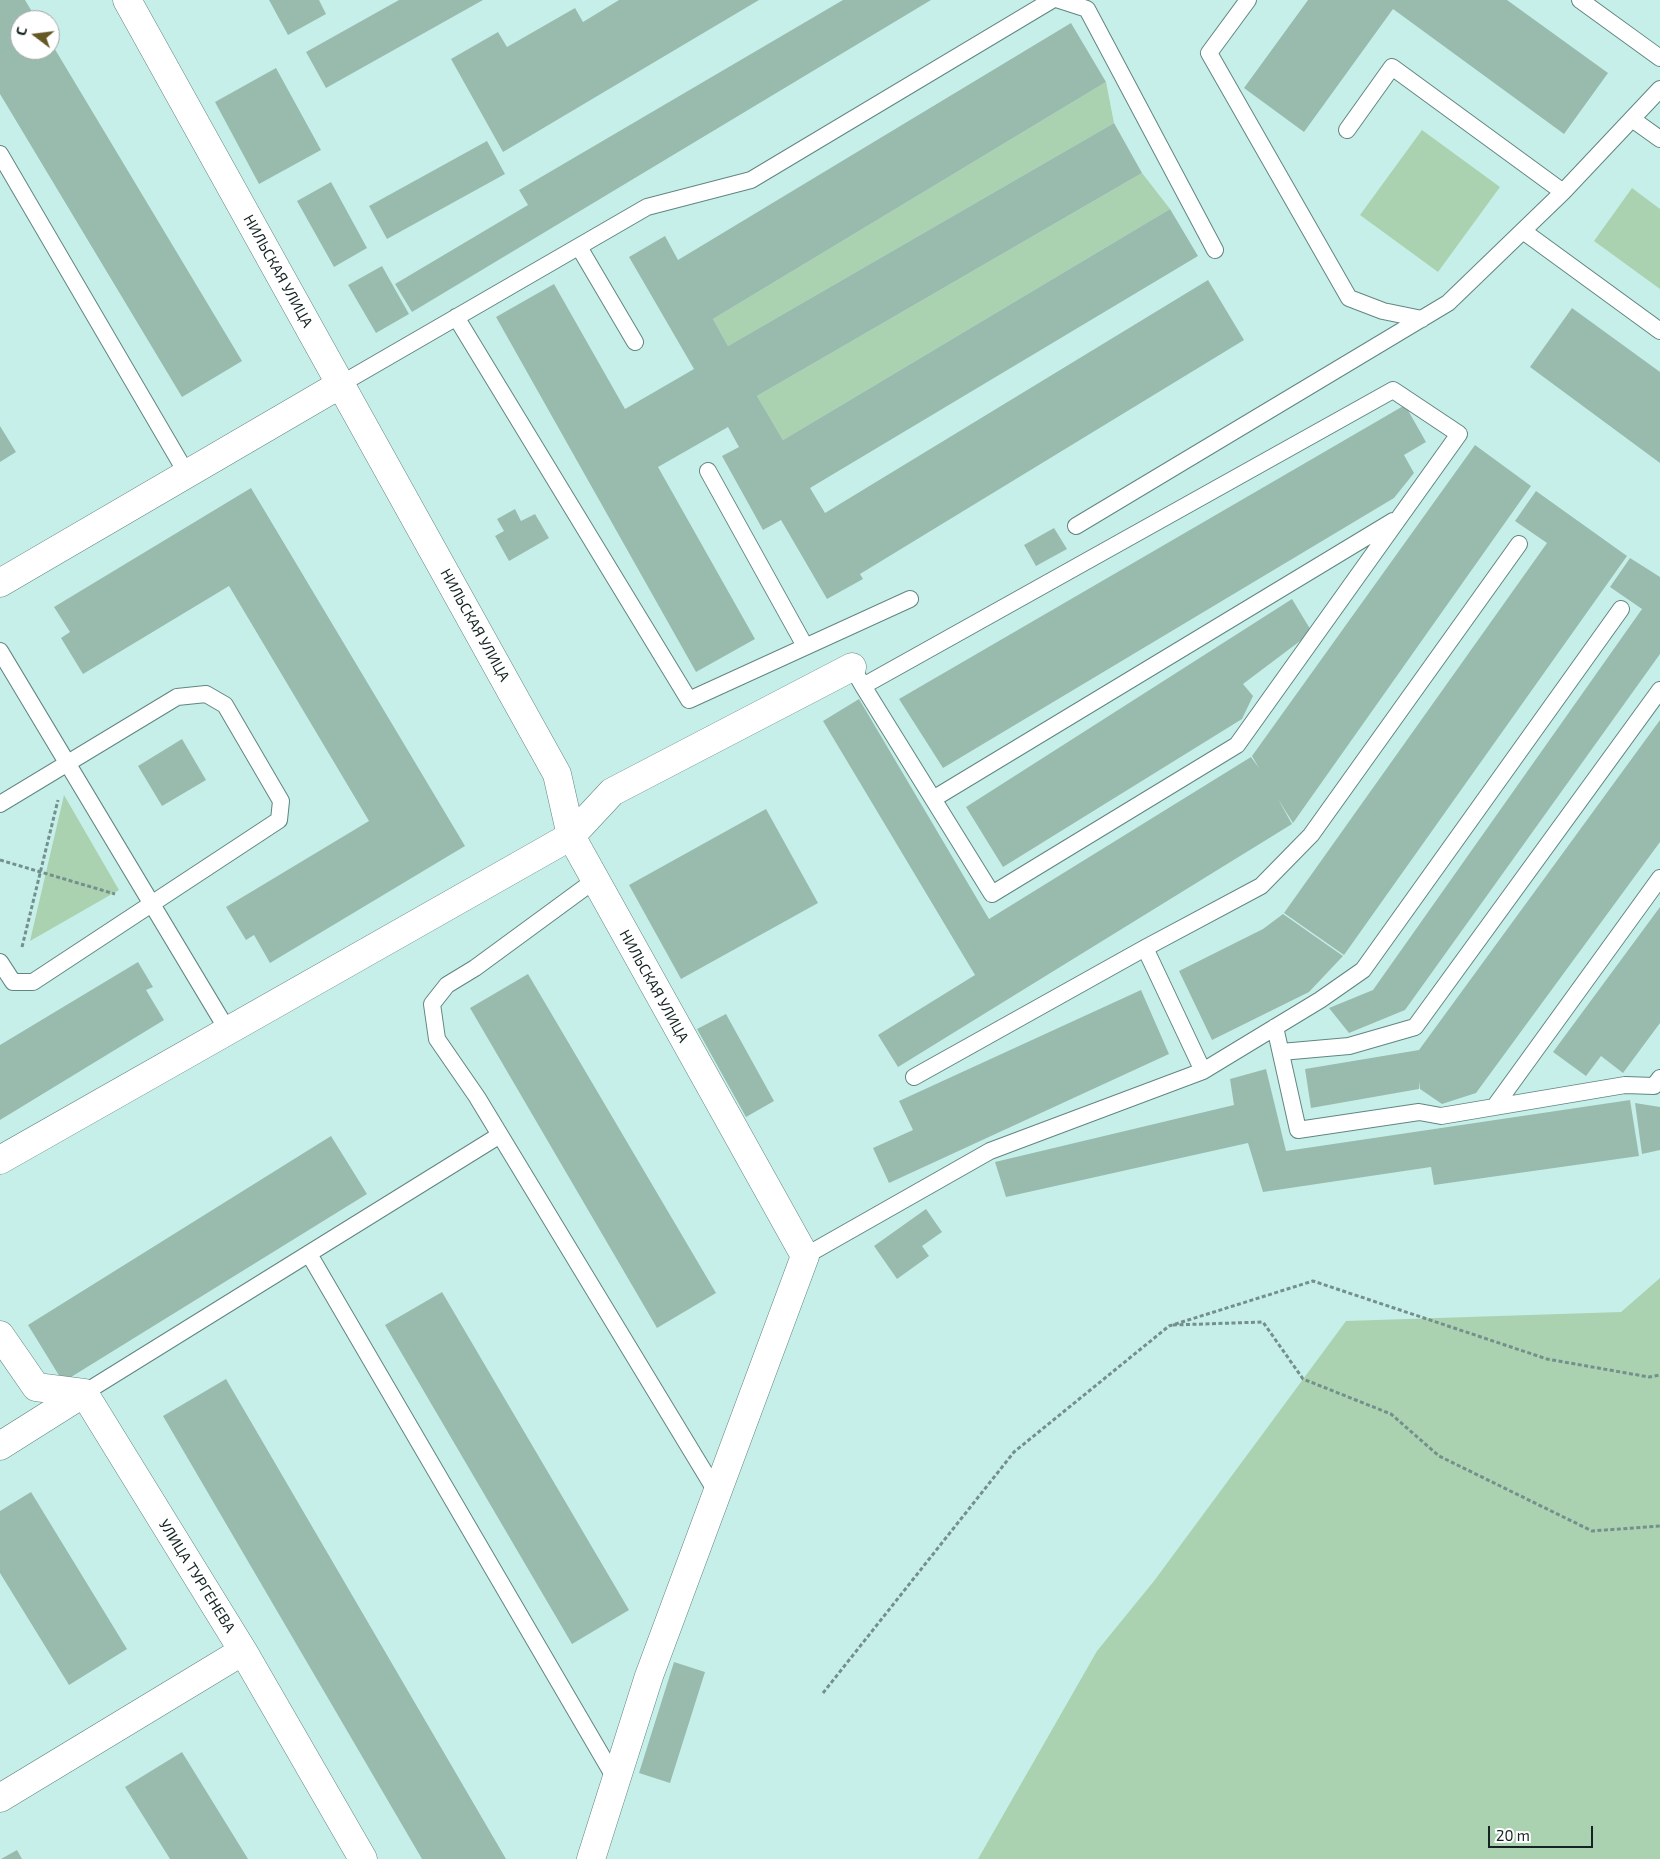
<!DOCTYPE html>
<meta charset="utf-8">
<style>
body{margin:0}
#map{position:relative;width:1660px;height:1859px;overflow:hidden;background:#c7efe9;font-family:"Exo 2",sans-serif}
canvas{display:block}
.north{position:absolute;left:10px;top:10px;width:50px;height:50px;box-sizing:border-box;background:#fff;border:1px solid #a1a7a7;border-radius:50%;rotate:285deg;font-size:14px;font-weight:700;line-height:20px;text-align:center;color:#152422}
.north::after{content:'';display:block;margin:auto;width:18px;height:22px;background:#655825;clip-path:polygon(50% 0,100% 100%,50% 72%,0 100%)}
.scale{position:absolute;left:1488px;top:1826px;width:105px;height:22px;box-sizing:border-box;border:2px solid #152422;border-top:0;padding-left:6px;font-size:15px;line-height:18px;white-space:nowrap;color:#152422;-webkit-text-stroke:4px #fff;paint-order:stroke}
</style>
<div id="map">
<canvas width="1660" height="1859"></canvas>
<div class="north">С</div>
<div class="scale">20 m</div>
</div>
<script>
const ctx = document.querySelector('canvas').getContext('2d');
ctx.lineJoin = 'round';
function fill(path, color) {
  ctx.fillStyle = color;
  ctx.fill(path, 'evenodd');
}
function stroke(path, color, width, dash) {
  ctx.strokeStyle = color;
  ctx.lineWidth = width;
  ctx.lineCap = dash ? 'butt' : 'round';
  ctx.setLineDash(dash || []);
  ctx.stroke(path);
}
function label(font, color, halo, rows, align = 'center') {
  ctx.font = font + ' "Exo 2",sans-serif';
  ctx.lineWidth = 4.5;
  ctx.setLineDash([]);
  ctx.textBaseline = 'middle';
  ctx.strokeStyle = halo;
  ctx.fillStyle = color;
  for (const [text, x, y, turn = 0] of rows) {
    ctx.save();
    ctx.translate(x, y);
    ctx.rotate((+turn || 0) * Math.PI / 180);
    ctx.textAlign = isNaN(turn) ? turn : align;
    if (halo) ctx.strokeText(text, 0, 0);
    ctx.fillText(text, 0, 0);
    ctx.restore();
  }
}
const green = new Path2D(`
 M1106,82L1114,123L728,346L713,319Z
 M1422,130L1500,187L1438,272L1360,215Z
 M1142,173L1170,209L783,440L757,396Z
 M1632,188L1660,209V289L1594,241Z
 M64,795L119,890L30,941Z
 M1660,1278V1859H978L1097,1651L1154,1581L1346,1321L1621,1312Z`);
const building = new Path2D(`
 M0,0H25L37,20H20V50H50V41L242,361L182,397L0,94Z
 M269,0H319L326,14L288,35Z
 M399,0H483L326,88L306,52Z
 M619,0H759L503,152L451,59L498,32L507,47L575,8L583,22Z
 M843,0H931L412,312L395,284L528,205L519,190Z
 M1308,0H1507L1608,73L1564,134L1393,9L1304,132L1244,88Z
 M1071,23L1106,82L713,319L728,346L1114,123L1142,173L757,396L783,440L1170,209L1198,256L810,488L825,513L1208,280L1244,340L860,574L863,579L827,599L781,520L763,530L722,456L739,447L728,427L658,467L755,639L696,672L496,317L554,284L625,409L694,369L629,257L665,236L678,260Z
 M276,68L321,150L259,184L215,102Z
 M487,141L505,174L387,239L369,206Z
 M331,182L367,248L334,267L297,201Z
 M382,266L409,314L376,333L348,285Z
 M1572,308L1660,372V463L1530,367Z
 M1405,405L1426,442L1404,455L1414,473L1394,498L943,768L899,699Z
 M0,426L16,452L0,462Z
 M1475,445L1531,486L1293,823L1278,799L1292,824L898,1067L878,1035L975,975L823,721L859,699L989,919L1251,757L1259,768L1252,756Z
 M251,488L465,846L270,963L254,935L246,940L226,907L369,821L229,586L83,674L61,638L70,632L54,607Z
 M1536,491L1627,556L1344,955L1284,913L1547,543L1515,521Z
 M515,509L521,521L535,514L549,538L509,561L495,536L504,531L497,519Z
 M1054,528L1067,549L1036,566L1024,545Z
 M1630,558L1660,577V654L1405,1010L1349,1033L1329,1008L1373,990L1642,609L1610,587Z
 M1292,599L1312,632L1243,684L1253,696L1242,719L1003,867L966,807Z
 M1660,720V842L1476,1093L1442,1104L1420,1089L1419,1081V1089L1311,1108L1305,1069L1419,1050Z
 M182,739L206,780L162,806L138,766Z
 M766,809L818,903L681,979L629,885Z
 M1660,907V1023L1623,1073L1601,1056L1586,1076L1553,1052Z
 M1283,914L1343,956L1309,992L1212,1040L1179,971L1263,929Z
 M138,962L153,987L146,990L164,1020L0,1120V1045Z
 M528,974L716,1293L657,1328L470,1008Z
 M1141,990L1169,1054L889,1183L873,1148L913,1130L899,1101Z
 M726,1014L774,1101L746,1117L697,1029Z
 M1266,1069L1286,1151L1630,1100L1639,1156L1434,1185L1431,1167L1263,1192L1248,1143L1006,1197L995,1162L1234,1105L1230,1079Z
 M1635,1103L1660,1107V1150L1642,1154Z
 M331,1136L367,1194L63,1382L28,1325Z
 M926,1209L942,1232L922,1246L929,1256L897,1279L874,1246Z
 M442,1292L629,1610L572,1644L385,1325Z
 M226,1379L506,1859H422L163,1416Z
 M31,1492L127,1649L69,1685L0,1573V1511Z
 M674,1662L705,1672L670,1783L639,1773Z
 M182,1752L248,1859H170L125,1787Z
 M17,1850L22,1859H1Z`);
const path = new Path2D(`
 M0,860L115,894
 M22,947L58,800
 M1173,1325L1263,1322L1303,1379L1391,1414L1439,1456L1592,1531L1660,1526
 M823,1693L1014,1452L1169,1326L1313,1281L1547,1359L1649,1377L1660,1375`);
const service = new Path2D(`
 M1059,0L1087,9L1215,250
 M1248,0L1209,53L1349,298L1383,311L1422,319
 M1580,0L1660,58
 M1632,119L1660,139
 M1347,130L1392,67L1563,192
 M0,154L187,474
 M1523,231L1660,331
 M579,247L635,342
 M456,317L689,700L910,599
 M341,384L647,207L751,180L1052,0
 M708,471L805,646
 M1076,526L1448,303L1563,192L1660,89
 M0,651L228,1031
 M852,667L863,686L992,894L1237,745L1459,434L1393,390L863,686
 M933,799L1393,521
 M0,804L177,697L206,694L225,705L281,801L279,820L33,982H13L0,962
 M595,880L475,968L447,985L432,1004L437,1039L477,1097L717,1493
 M1145,948L1203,1071
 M1275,1027L1298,1130L1419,1112L1441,1116L1625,1085L1654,1086L1660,1078
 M1281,1052L1349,1046L1415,1027L1660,690
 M914,1077L1145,948L1261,886L1311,835L1519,544
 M1495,1106L1660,878
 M309,1254L616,1780
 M805,1256L990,1151L1203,1071L1320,1000L1363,970L1621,609
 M84,1393L500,1135`);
const minor = new Path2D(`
 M127,0L557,774L571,836L805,1256L649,1676L591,1859
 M0,583L341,384
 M0,1160L571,836L612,792L852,667
 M0,1335L36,1387L84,1393L243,1651L363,1859
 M0,1446L84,1393
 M0,1798L243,1651`);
const streetNames = [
 ["НИЛЬСКАЯ УЛИЦА",278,271,61],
 ["НИЛЬСКАЯ УЛИЦА",475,625,61],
 ["НИЛЬСКАЯ УЛИЦА",654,986,61],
 ["УЛИЦА ТУРГЕНЕВА",197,1576,58]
];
fill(green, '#aad2b1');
fill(building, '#99bbad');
stroke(service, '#618681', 18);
stroke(minor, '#618681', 29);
stroke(path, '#74908c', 3, [4, 2.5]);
stroke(service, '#fff', 16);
stroke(minor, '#fff', 28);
label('15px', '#152422', '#fff', streetNames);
</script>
